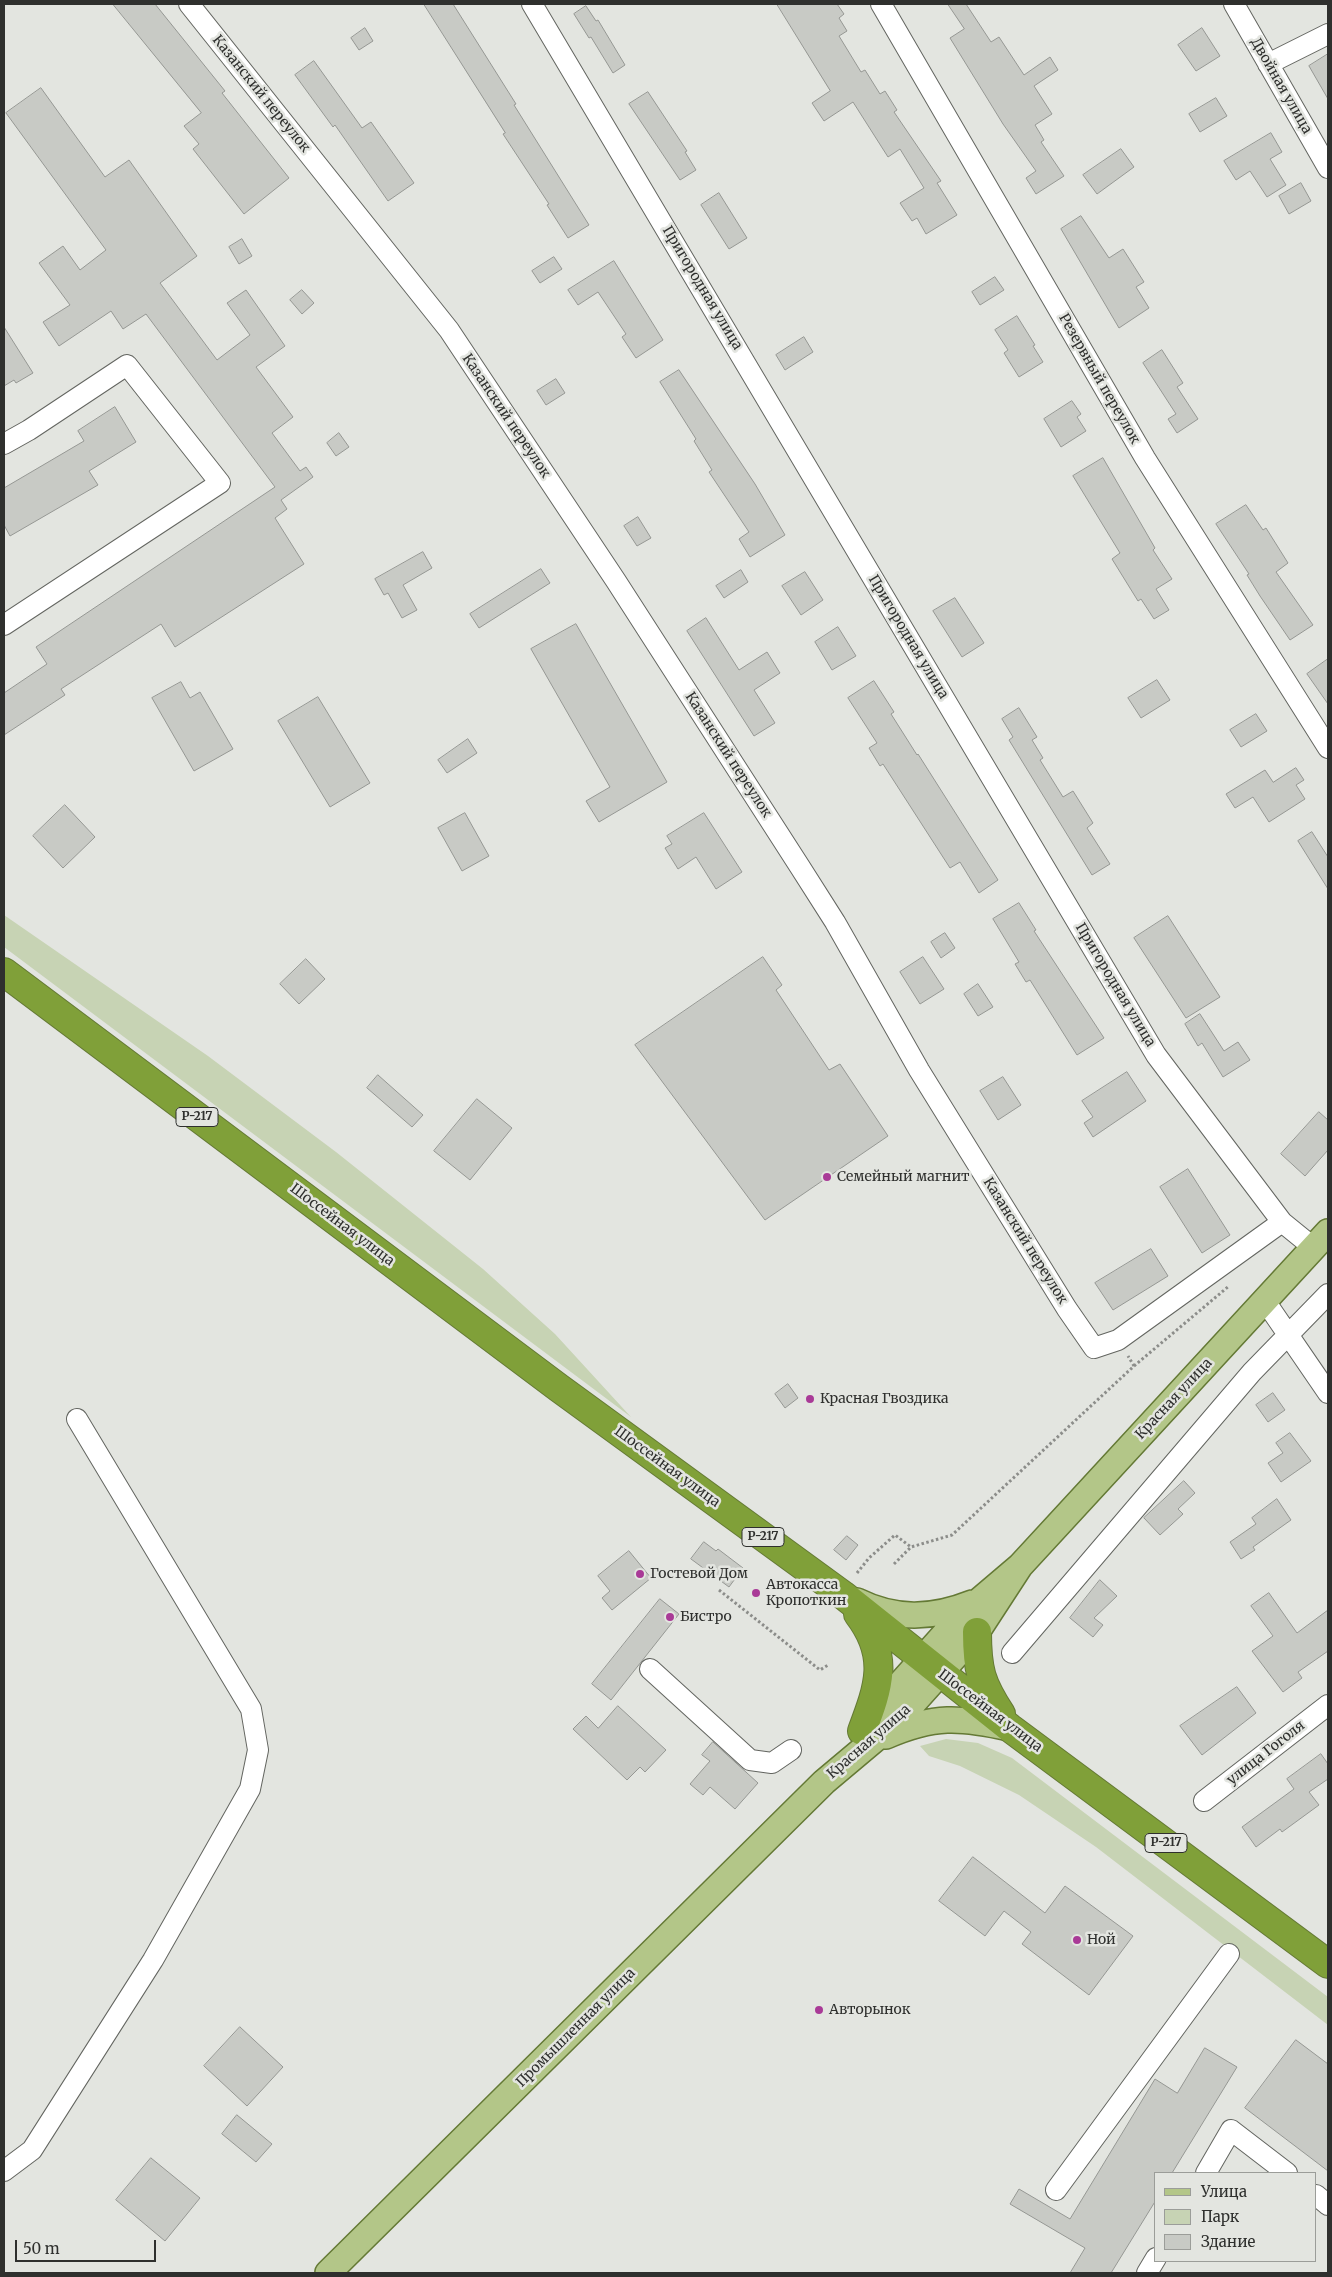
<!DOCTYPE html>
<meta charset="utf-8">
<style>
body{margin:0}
#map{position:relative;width:1332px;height:2277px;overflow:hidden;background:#e3e5e0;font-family:Merriweather,serif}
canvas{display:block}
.frame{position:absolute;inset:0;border:5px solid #2f302e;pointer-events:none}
.legend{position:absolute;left:1154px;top:2172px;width:162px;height:90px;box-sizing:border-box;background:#e3e5e0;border:1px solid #9b9d99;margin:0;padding:6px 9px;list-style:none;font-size:15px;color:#2f302e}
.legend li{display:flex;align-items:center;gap:10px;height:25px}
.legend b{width:25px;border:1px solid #9b9d99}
.scale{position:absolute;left:15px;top:2240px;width:141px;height:22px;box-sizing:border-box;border:2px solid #2f302e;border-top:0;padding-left:6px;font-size:15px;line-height:18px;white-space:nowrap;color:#2f302e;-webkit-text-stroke:4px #e3e5e0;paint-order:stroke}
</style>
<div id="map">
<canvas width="1332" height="2277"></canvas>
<div class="frame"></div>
<ul class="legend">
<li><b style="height:6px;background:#b3c688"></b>Улица</li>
<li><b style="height:14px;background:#c7d3b4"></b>Парк</li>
<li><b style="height:14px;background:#c8cac5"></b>Здание</li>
</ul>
<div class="scale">50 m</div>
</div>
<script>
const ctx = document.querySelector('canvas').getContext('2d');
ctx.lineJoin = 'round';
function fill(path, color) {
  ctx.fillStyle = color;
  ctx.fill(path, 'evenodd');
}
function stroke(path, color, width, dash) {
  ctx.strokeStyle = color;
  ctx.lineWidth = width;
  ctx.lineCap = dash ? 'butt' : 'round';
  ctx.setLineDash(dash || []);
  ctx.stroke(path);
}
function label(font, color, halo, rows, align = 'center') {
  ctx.font = font + ' Merriweather,serif';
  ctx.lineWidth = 5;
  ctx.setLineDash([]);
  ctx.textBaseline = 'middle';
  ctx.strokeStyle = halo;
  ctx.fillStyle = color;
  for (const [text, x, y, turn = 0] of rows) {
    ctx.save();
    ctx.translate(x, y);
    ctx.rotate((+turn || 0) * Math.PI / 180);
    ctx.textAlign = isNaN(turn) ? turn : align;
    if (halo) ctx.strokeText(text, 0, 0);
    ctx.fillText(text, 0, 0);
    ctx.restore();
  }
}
const green = new Path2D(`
 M4,915L208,1056L336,1152L483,1269L555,1334L631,1417L4,947Z
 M946,1739L978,1743L1012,1758L1328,1997V2025L1096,1847L1019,1795L960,1766L929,1756L920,1746Z`);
const building = new Path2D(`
 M113,4H155L225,91L222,93L289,178L244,214L193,149L199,144L184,126L201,113Z
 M424,4H453L516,104L514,105L589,225L568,238L547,205L549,204L503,134L505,133Z
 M777,4H837L844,14L839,18L847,31L839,36L861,72L865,70L880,94L885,91L897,110L894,112L941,181L937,183L957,215L926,234L917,218L912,221L900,203L924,188L900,149L888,157L853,102L824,121L812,103L830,91Z
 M948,4H966L991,42L999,37L1024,75L1050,57L1058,70L1034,86L1052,114L1035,125L1044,140L1041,142L1064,176L1036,194L1026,178L1036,171L1003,124L950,38L964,29Z
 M586,6L596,21L598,20L625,65L613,73L591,37L589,38L574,14Z
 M365,28L373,41L359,50L351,38Z
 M1202,28L1220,56L1196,71L1178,45Z
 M1328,54V99L1309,66Z
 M314,61L362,128L371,122L414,183L388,201L335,125L333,127L295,75Z
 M41,88L105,177L129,160L197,256L160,283L217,360L250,335L227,303L246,290L285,346L256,367L293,417L272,433L300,471L306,467L313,477L281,500L287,509L275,518L304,564L175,647L161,624L61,689L65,695L4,735V693L47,664L36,647L275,487L146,314L123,329L111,311L59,346L43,322L70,305L39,263L63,246L80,270L106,250L6,113Z
 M648,92L687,151L685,152L696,170L680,180L629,104Z
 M1216,98L1227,116L1200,132L1189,114Z
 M1271,133L1282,152L1270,159L1286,185L1267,197L1250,171L1236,180L1224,161Z
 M1121,149L1134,167L1097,194L1083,175Z
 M1301,183L1311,201L1289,214L1279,196Z
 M719,193L747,238L729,249L701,205Z
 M1081,216L1109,258L1123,249L1144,282L1136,287L1149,308L1119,328L1061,229Z
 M242,239L252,256L239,264L229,247Z
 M554,257L562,269L540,283L532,271Z
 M614,261L663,340L636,358L622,337L626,334L598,292L578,305L568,290Z
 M995,277L1004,290L980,305L972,292Z
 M302,290L314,303L302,314L290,300Z
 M1017,316L1035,345L1033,346L1043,362L1019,377L1004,353L1008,350L995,330Z
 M4,327L33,373L16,383L14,380L4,386Z
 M804,337L813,352L785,370L776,355Z
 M1162,350L1183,383L1177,387L1198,419L1177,433L1168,419L1176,414L1143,363Z
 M679,370L755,484L785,535L750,557L739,539L749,532L709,472L712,470L694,441L696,439L660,382Z
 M556,379L565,393L546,405L537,391Z
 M1072,401L1081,414L1077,417L1086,431L1061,447L1044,419Z
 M115,407L136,442L89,471L98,485L10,536L4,525V488L84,441L78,431Z
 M339,433L349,447L336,456L327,443Z
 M1103,458L1155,548L1153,550L1172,579L1156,589L1169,610L1154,619L1141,599L1138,601L1112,559L1120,553L1073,476Z
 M1246,505L1263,530L1266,528L1288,563L1276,572L1313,625L1290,640L1260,596L1247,575L1249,574L1216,524Z
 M638,517L651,538L637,546L624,526Z
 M423,552L432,568L403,585L417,610L402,618L388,593L384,595L375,579Z
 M541,569L550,583L479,628L470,614Z
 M741,570L748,582L724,598L716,586Z
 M805,572L823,600L801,615L782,586Z
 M955,598L984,643L962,657L933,611Z
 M706,618L739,670L767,652L780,673L754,690L775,723L754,736L687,631Z
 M576,624L667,782L599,822L586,801L610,787L531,649Z
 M838,627L856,656L832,670L815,642Z
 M1328,659V704L1307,674Z
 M1157,680L1170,700L1141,718L1128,698Z
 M874,681L894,712L891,714L917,755L918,754L998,880L979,893L960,862L950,868L883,764L880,766L869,748L877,743L848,698Z
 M181,682L190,698L200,692L233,749L194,771L152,698Z
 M318,697L370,783L330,807L278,721Z
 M1019,708L1037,737L1032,740L1043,758L1040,760L1063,797L1073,791L1093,823L1087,828L1110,864L1092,875L1009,740L1013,737L1002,719Z
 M1256,714L1267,731L1241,747L1230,730Z
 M468,739L477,753L447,773L438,760Z
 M1296,768L1304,780L1296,785L1305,799L1269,822L1253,797L1235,808L1226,794L1265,770L1273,782Z
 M65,805L95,837L63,868L33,836Z
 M465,813L489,856L462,871L438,828Z
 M704,813L742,872L716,889L696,857L678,869L665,848L672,844L667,836Z
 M1312,832L1328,857V889L1298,841Z
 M1019,903L1036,930L1034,931L1104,1038L1077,1055L1030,980L1026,982L1015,964L1019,962L993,919Z
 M1168,916L1220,997L1186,1018L1134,938Z
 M945,933L955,948L941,958L931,942Z
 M763,957L782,985L776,990L829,1070L840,1064L888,1136L765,1220L635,1045Z
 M923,957L944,989L920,1004L900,972Z
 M306,959L325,979L299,1004L280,984Z
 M978,984L993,1007L978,1016L964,994Z
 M1200,1014L1224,1051L1238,1042L1250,1060L1223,1077L1202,1043L1198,1046L1185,1024Z
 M1127,1072L1146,1101L1093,1137L1084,1123L1093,1117L1082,1101Z
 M378,1075L423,1115L412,1127L367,1088Z
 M1003,1077L1021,1105L998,1120L980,1091Z
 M477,1099L512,1128L470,1180L434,1151Z
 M1319,1112L1328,1120V1150L1305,1176L1281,1154Z
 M1188,1169L1230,1235L1202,1253L1160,1187Z
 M1151,1249L1168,1276L1113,1310L1095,1283Z
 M788,1384L798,1398L785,1408L775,1394Z
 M1273,1393L1285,1410L1268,1422L1256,1405Z
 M1290,1433L1311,1461L1281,1482L1268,1463L1283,1453L1276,1443Z
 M1184,1481L1195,1493L1178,1509L1183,1514L1160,1535L1144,1518Z
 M1277,1499L1291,1520L1253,1547L1255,1550L1241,1559L1230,1542L1256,1524L1252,1518Z
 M847,1536L858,1545L846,1560L834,1550Z
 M704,1542L716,1551L718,1549L743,1568L729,1587L691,1559Z
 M629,1551L651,1578L612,1610L602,1598L610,1591L598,1576Z
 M1100,1580L1117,1596L1094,1618L1103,1625L1093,1637L1070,1618Z
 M1269,1593L1297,1633L1328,1610V1651L1298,1672L1302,1678L1283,1692L1252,1651L1273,1636L1251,1606Z
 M660,1599L679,1614L611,1700L592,1684Z
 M1237,1687L1256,1713L1202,1755L1180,1726Z
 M618,1706L666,1750L645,1772L640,1767L627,1780L573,1729L586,1716L598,1728Z
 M713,1742L758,1783L735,1809L710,1787L703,1795L690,1784L710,1761L702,1755Z
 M1321,1754L1328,1764V1779L1309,1792L1319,1805L1282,1832L1280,1829L1256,1847L1242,1827L1294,1789L1287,1779Z
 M973,1857L1045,1913L1065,1886L1133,1936L1089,1995L1022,1944L1031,1932L1004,1911L985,1936L939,1901Z
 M240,2027L283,2067L247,2106L204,2066Z
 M1296,2040L1328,2064V2171L1245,2108Z
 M1205,2048L1237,2067L1172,2173H1156V2200L1111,2273H1070L1085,2248L1010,2204L1019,2189L1070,2219L1155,2079L1177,2093Z
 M237,2115L272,2144L256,2162L222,2134Z
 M151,2158L200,2198L165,2241L116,2200Z`);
const path = new Path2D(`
 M1134,1366L1229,1286
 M894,1564L911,1547L952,1535L1134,1366L1128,1356
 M857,1573L869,1558L895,1535L911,1547
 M719,1590L820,1670L828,1665`);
const minor = new Path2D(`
 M189,4L449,330L616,581L800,867L835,922L919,1070L1067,1309L1094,1348L1118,1340L1282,1222
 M532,4L1156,1055L1282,1222L1314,1248
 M881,4L1145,458L1328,748
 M1234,4L1328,168
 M1268,64L1328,34
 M4,444L29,430L127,365L220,483L4,625
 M1265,1301L1328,1393
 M1012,1653L1252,1372L1328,1294
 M650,1669L750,1760L772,1763L791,1750
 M1204,1801L1328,1705
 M4,2171L32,2150L153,1960L250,1789L258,1750L251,1709L77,1419
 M1206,2173L1231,2130L1287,2173
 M1056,2190L1229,1954
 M1316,2195L1328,2205
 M1147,2273L1156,2258`);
const major = new Path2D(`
 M857,1601C895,1620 932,1619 972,1603
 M867,1724L882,1704L960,1617L1020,1566L1328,1232
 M886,1736C934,1715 960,1717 1010,1728
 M328,2273L824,1782L899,1719L977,1632L1020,1566`);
const highway = new Path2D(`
 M4,972L559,1388L843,1595L1010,1728L1328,1964
 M858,1614C890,1656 879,1686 862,1731
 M977,1632C977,1670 981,1683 1001,1714`);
const markers = [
 [827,1177,5,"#a93a97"],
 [810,1399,5,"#a93a97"],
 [640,1574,5,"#a93a97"],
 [756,1593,5,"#a93a97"],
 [670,1617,5,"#a93a97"],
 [1077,1940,5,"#a93a97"],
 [819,2010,5,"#a93a97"]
];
const shields = [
 [197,1117,42],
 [763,1537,42],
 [1166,1843,42]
];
const shieldNames = [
 ["Р-217",197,1117],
 ["Р-217",763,1537],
 ["Р-217",1166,1843]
];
const streetNames = [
 ["Двойная улица",1281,86,60],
 ["Казанский переулок",261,94,51],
 ["Пригородная улица",702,288,59],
 ["Резервный переулок",1099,379,60],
 ["Казанский переулок",506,416,56],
 ["Пригородная улица",908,637,59],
 ["Казанский переулок",728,755,57],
 ["Пригородная улица",1115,985,59],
 ["Шоссейная улица",342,1225,37],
 ["Казанский переулок",1025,1241,58],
 ["Красная улица",1174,1399,-47],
 ["Шоссейная улица",667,1467,36],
 ["Шоссейная улица",990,1711,37],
 ["Красная улица",869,1742,-41],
 ["улица Гоголя",1266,1753,-38],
 ["Промышленная улица",576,2028,-45]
];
const poiNames = [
 ["Семейный магнит",837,1177],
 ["Красная Гвоздика",820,1399],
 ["Гостевой Дом",650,1574],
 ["Автокасса",766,1585],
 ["Кропоткин",766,1601],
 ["Бистро",680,1617],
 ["Ной",1087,1940],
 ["Авторынок",829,2010]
];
fill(green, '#c7d3b4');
fill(building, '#c8cac5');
stroke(building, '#959793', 1);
stroke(minor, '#636560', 22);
stroke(major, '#647935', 28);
stroke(highway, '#647935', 30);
stroke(path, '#8c8d8a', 3, [2.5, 2.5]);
stroke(minor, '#fff', 20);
stroke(major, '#b3c688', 25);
stroke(highway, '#80a039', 28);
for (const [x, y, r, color] of markers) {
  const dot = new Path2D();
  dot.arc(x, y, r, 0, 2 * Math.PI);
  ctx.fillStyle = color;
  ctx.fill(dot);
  stroke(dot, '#e3e5e0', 2);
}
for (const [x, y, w] of shields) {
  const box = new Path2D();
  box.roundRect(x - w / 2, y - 9.5, w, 19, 4);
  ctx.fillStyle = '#e3e5e0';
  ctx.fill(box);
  stroke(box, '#2f302e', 1);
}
label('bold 12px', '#2f302e', null, shieldNames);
label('14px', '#2f302e', '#e3e5e0', streetNames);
label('14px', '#2f302e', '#e3e5e0', poiNames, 'left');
</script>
